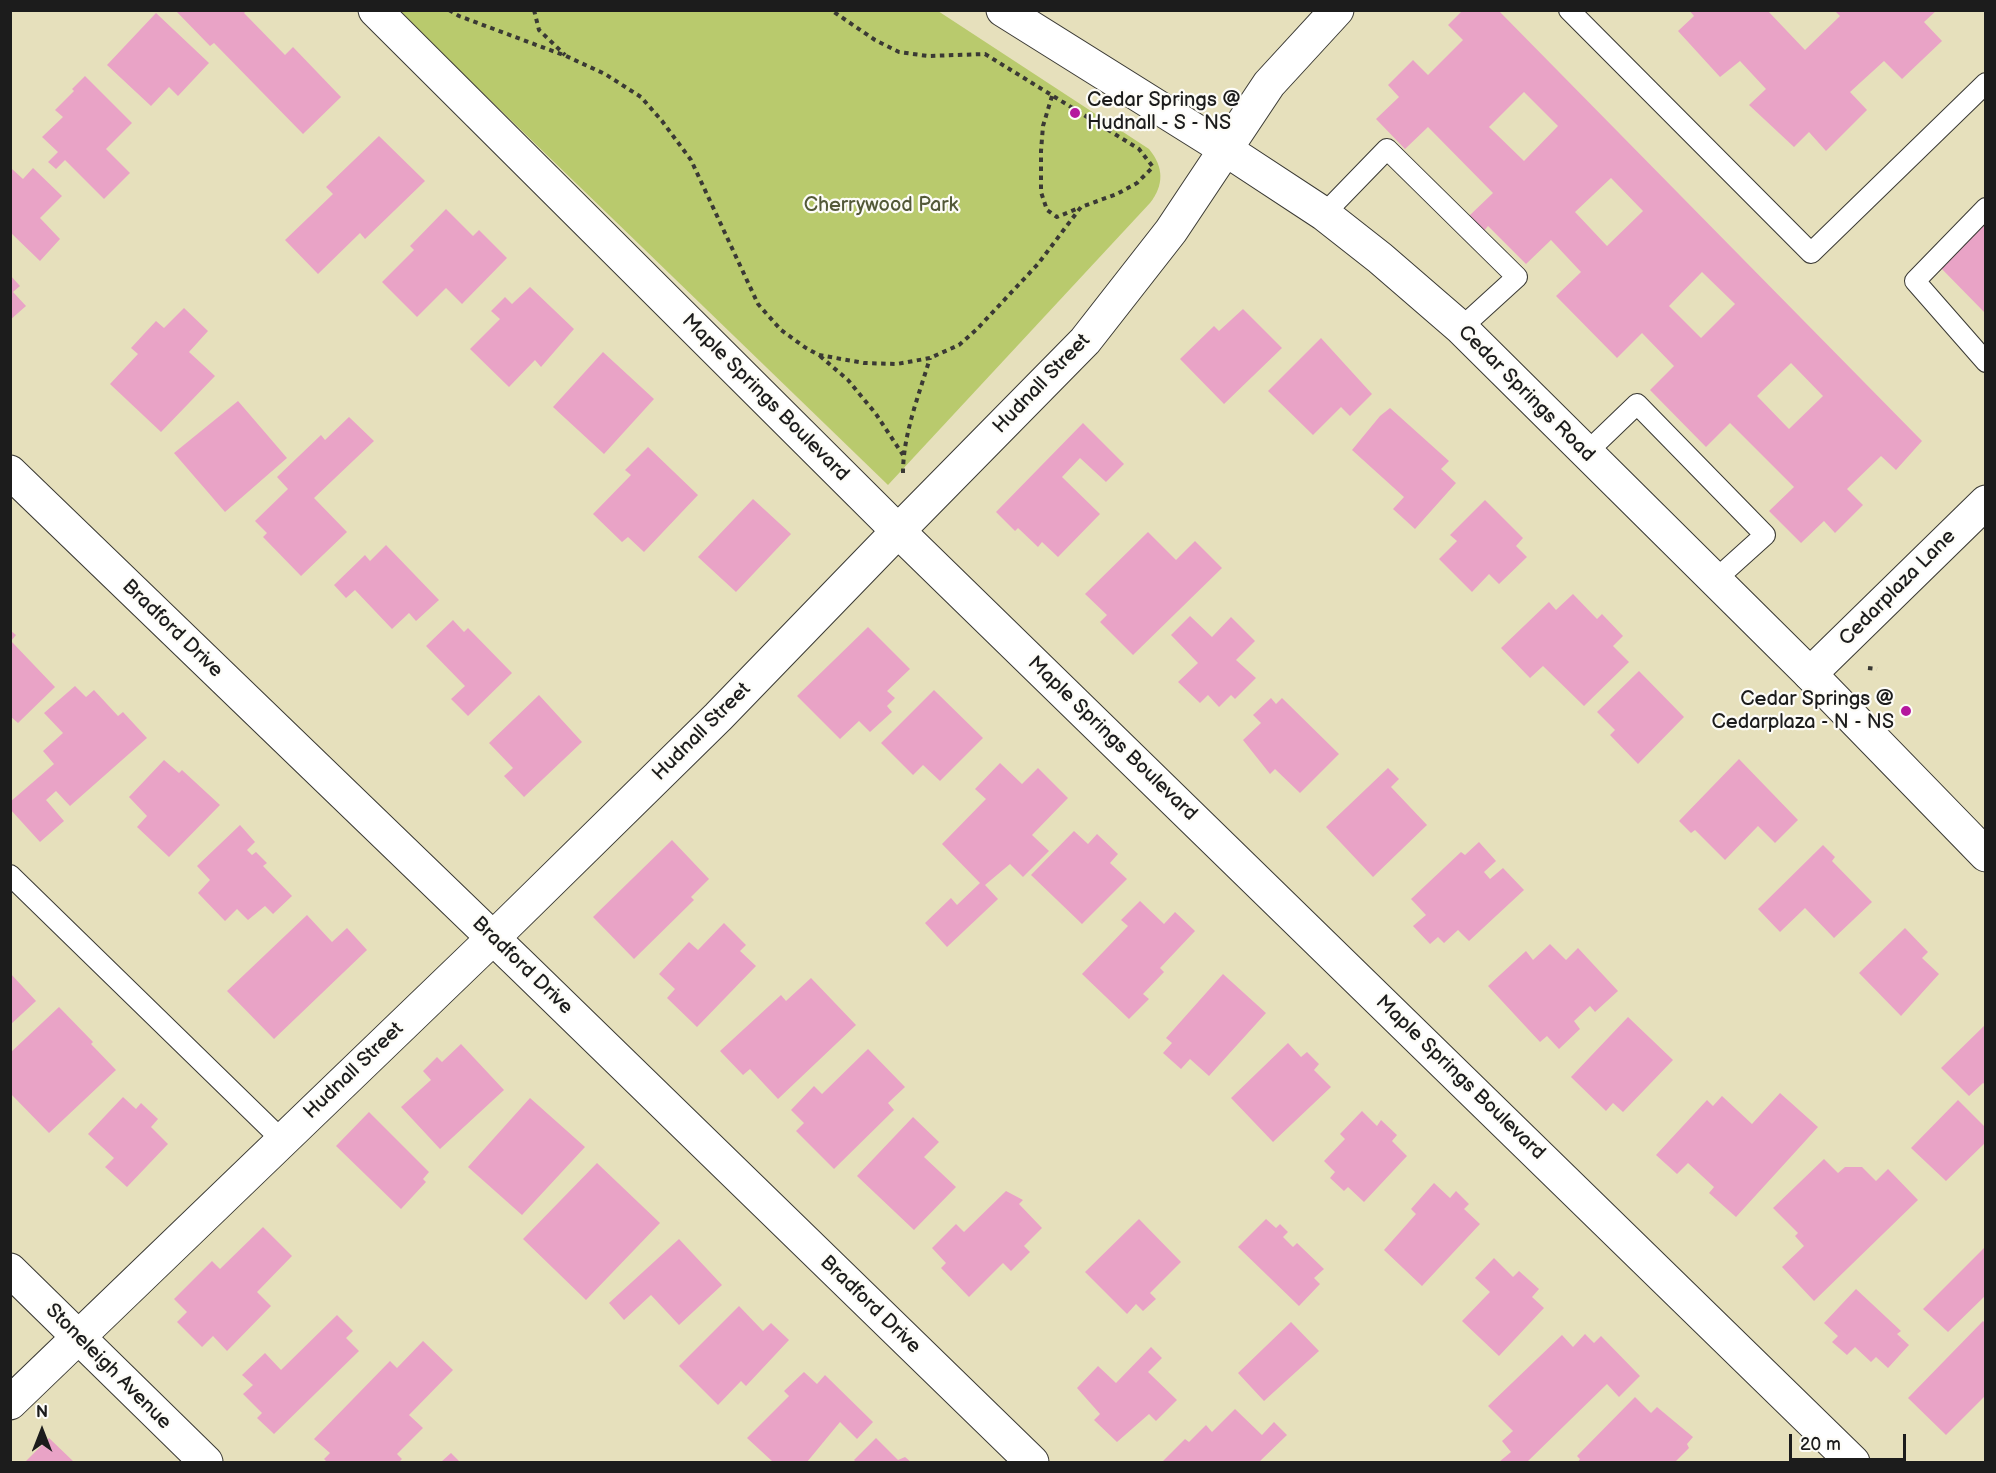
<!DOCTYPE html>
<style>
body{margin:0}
#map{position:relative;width:1996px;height:1473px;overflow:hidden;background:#e6e0bc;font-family:"Balsamiq Sans",sans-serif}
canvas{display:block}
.frame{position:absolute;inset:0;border:12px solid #1c1c1c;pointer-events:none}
.north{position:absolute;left:12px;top:1401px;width:60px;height:60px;-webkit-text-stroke:4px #fdfcf7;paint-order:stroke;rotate:0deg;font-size:16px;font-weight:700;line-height:24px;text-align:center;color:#1c1c1c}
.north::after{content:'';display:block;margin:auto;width:21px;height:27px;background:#1c1c1c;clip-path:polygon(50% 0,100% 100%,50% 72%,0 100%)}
.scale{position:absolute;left:1789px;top:1434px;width:117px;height:27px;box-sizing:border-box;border:3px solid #1c1c1c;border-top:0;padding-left:8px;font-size:18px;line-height:21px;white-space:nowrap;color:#1c1c1c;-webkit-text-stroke:4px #fdfcf7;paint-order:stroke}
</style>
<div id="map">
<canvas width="1996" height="1473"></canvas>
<div class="frame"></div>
<div class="north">N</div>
<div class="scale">20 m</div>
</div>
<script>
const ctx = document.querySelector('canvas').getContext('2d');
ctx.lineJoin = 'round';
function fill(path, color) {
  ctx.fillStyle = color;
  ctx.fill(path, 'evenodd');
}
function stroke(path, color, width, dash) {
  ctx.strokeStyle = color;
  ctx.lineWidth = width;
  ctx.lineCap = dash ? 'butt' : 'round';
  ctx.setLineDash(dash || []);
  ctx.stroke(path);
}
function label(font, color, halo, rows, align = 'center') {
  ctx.font = font + ' "Balsamiq Sans",sans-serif';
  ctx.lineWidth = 4.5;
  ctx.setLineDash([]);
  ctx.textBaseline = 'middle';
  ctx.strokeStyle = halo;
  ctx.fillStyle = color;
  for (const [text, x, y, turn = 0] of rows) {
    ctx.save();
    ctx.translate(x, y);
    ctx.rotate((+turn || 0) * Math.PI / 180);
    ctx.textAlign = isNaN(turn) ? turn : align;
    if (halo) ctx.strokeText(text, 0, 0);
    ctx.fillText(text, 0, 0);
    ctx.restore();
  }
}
const green = new Path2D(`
 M398,11H938L1149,149C1164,167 1164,185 1150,203L888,485Z`);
const building = new Path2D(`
 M175,10H247L244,13L285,55L293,47L341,97L303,134L214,43L210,46Z
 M1463,10H1498L1922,441L1896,470L1881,456L1847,489L1863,505L1835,533L1824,521L1801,543L1769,511L1794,487L1730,423L1706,447L1650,390L1674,366L1642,333L1617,358L1556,296L1581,272L1551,240L1526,264L1488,226L1484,231L1469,216L1493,193L1428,127L1405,149L1376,119L1399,97L1388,85L1413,60L1428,75L1463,40L1448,25ZM1524,92L1558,126L1524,161L1489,127ZM1611,178L1643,211L1607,246L1575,212ZM1702,272L1735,304L1701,338L1669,306ZM1791,363L1823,396L1789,429L1757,396Z
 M1689,10H1767L1805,50L1840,16L1834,10H1937L1924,22L1942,41L1902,79L1884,61L1850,92L1867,110L1826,151L1809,132L1794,147L1749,105L1766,89L1740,61L1720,77L1678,31L1694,16Z
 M156,13L209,63L178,96L169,87L151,106L107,65Z
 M85,76L132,123L106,149L130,173L104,199L65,160L56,169L48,162L58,152L42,137L63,117L55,110L74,91L72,89Z
 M379,136L425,181L365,239L360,233L318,274L285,240L333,194L326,187Z
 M33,168L62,196L40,218L60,239L40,261L10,232V170L12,169L23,179Z
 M446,209L473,236L479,230L507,258L462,304L446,288L417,317L382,282L414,250L410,246Z
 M1986,219V314L1938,265Z
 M10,275L20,286L13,292L26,306L10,320Z
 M530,287L574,329L541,367L535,360L509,387L470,349L500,319L491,311L505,297L512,304Z
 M184,308L208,331L189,352L215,376L161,432L110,384L138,354L131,348L156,321L164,328Z
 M1243,309L1282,348L1224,404L1180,359L1214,326L1219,331Z
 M1321,338L1372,394L1350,416L1341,407L1313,435L1268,391Z
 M603,352L654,399L604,454L553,407Z
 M238,401L287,458L225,512L174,453Z
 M1390,408L1449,461L1441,469L1456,483L1415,529L1393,509L1404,497L1352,450L1380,416Z
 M349,417L374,441L314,498L347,532L301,576L263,537L267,533L255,521L288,489L277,477L321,435L325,440Z
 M1083,423L1124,464L1106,482L1080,458L1062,477L1100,514L1058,557L1042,542L1038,547L1018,528L1015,531L996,512Z
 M648,447L698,495L644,552L628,537L622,542L593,514L631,475L625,470Z
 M753,499L791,534L736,592L698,557Z
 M1485,500L1523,538L1516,546L1527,557L1499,584L1489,574L1472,592L1439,559L1457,541L1450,535Z
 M1148,532L1176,560L1195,541L1222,568L1133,655L1100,622L1107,615L1085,594Z
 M386,545L439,600L416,621L409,613L392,629L355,590L346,598L334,585L365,555L370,561Z
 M1573,594L1597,619L1602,614L1623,636L1613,646L1629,662L1584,706L1543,666L1530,678L1501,648L1549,602L1556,610Z
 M1190,616L1212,637L1231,617L1255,641L1236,660L1256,678L1235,699L1231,695L1219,707L1208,695L1200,703L1178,682L1198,663L1171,635Z
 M453,620L464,632L468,628L512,673L468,716L451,699L465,686L426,646Z
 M868,627L910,669L887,691L895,698L887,706L892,712L870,732L859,721L840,739L797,696Z
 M10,630L16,635L11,641L55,687L18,723L10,716Z
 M1639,671L1684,717L1638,764L1610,735L1615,730L1597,712Z
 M75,686L86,697L94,690L118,716L123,712L147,738L70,806L56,791L46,800L64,821L40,842L10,809V802L54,764L43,751L63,733L44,713Z
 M934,690L983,738L940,781L923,765L913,775L881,743Z
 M539,695L582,742L524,797L504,776L513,768L489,743Z
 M1271,698L1276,704L1282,698L1339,754L1300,793L1275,769L1270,774L1243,740L1261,723L1253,715Z
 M1739,759L1798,820L1775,843L1758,826L1725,860L1695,830L1691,833L1679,821Z
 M164,760L179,773L182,770L220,805L169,857L137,827L147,816L129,797Z
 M1000,763L1022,784L1038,768L1068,798L1032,835L1049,851L1023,877L1010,864L985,885L998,899L947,947L925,923L951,898L957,905L980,883L942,844L986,799L975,789Z
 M1388,768L1399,779L1391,787L1427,825L1373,877L1326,827Z
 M240,825L255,842L247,850L252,855L256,852L267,863L263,866L292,896L273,914L265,906L248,920L237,909L225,921L198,893L210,880L197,866Z
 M1074,831L1088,844L1097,834L1118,854L1110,863L1127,879L1082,924L1031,875Z
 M672,840L709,879L691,897L694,900L634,959L593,917Z
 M1479,842L1496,861L1484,872L1490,879L1503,868L1524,890L1469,941L1458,930L1444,943L1438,937L1430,944L1413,926L1426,915L1411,899L1461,852L1465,855Z
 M1823,845L1835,857L1832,861L1872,902L1834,938L1805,908L1780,932L1758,909Z
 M1140,901L1164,924L1175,912L1195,931L1160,968L1164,972L1143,994L1149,999L1129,1019L1082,974L1128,926L1121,920Z
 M307,915L332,942L347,928L367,950L274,1039L227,991Z
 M724,923L746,945L740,951L756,966L697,1027L667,998L675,989L659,974L689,942L698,950Z
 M1905,928L1928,952L1922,958L1939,974L1901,1016L1859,973Z
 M1550,944L1566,960L1578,948L1618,991L1595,1012L1590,1006L1574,1021L1580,1029L1559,1049L1547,1036L1540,1042L1488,986L1526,951L1533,960Z
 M10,973L36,1001L10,1025Z
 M1223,974L1266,1013L1209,1076L1190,1059L1181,1069L1163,1053L1172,1043L1166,1038Z
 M811,978L856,1025L778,1099L750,1069L743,1075L720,1051L781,995L786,1001Z
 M59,1007L93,1042L91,1044L116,1070L49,1133L10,1093V1053Z
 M1628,1017L1673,1060L1623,1112L1613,1103L1606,1111L1571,1077Z
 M1986,1024V1085L1983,1083L1969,1096L1941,1068Z
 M1288,1043L1301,1057L1307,1052L1319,1064L1314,1070L1331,1087L1273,1142L1231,1098Z
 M461,1044L504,1090L440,1149L401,1107L431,1080L423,1071L437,1057L442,1062Z
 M868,1049L905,1087L888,1103L894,1110L834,1169L796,1131L804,1123L791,1110L814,1086L822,1094Z
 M1780,1093L1818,1127L1736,1217L1709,1193L1714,1187L1688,1163L1677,1174L1656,1155L1707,1100L1713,1106L1722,1096L1752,1124Z
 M123,1097L136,1109L141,1103L158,1119L151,1127L168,1144L127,1187L105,1167L114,1158L88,1134Z
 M530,1098L585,1147L522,1215L468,1167Z
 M1958,1100L1986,1128V1142L1946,1181L1911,1148Z
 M1362,1111L1377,1126L1381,1120L1397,1135L1392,1141L1407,1156L1364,1202L1348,1187L1344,1191L1330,1178L1335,1172L1324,1161L1345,1139L1340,1134Z
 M369,1112L429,1172L423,1179L426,1182L401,1209L336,1146Z
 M913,1117L939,1142L924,1157L956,1187L914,1230L857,1176Z
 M1824,1159L1838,1173L1845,1167H1862L1876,1181L1888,1169L1918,1200L1814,1301L1782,1267L1804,1246L1795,1236L1798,1233L1773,1208Z
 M597,1163L660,1223L586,1300L523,1239Z
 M1434,1183L1450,1198L1456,1191L1469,1204L1464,1209L1480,1224L1422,1286L1384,1250L1416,1214L1411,1209Z
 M1006,1191L1023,1200L1019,1204L1042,1228L1024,1246L1030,1252L1011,1271L1003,1263L969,1297L941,1268L946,1263L932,1248L956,1224L964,1232Z
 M1139,1219L1181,1262L1150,1293L1156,1299L1143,1311L1136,1304L1127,1314L1085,1272Z
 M1266,1219L1276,1228L1280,1224L1288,1232L1283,1237L1293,1247L1297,1243L1324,1269L1314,1278L1320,1284L1299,1306L1238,1247Z
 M263,1227L292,1256L257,1292L271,1306L227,1351L213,1336L202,1347L177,1322L187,1312L174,1299L212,1261L220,1269Z
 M679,1239L722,1285L679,1325L651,1295L624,1320L609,1303Z
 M1986,1246V1295L1948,1332L1923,1309Z
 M1494,1258L1513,1277L1519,1271L1539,1289L1532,1297L1544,1308L1499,1356L1462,1321L1490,1292L1475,1278Z
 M1856,1289L1901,1331L1897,1334L1909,1345L1888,1368L1876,1357L1871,1362L1855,1347L1847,1355L1832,1342L1838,1336L1824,1323Z
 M739,1306L763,1331L771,1323L789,1340L746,1386L741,1381L718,1405L679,1366Z
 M337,1315L353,1331L346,1338L359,1351L274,1434L257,1418L262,1413L243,1394L253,1385L242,1375L265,1353L281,1370Z
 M1983,1321L1986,1324V1395L1946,1435L1908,1398Z
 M1291,1322L1319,1351L1264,1401L1238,1373Z
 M1585,1334L1594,1343L1601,1336L1640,1376L1619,1397L1607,1384L1527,1462H1499L1511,1452L1502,1441L1513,1431L1488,1406L1562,1335L1573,1347Z
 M423,1341L453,1370L409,1415L423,1428L397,1454L402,1459L399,1462H327L324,1459L330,1453L314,1439L390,1361L397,1368Z
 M1151,1347L1162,1358L1148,1372L1177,1400L1156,1421L1149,1414L1117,1442L1094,1420L1100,1414L1077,1388L1098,1366L1116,1383Z
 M804,1372L817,1384L825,1375L873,1422L857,1439L840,1422L807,1462H773L747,1438L789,1396L784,1391Z
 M1635,1397L1651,1413L1657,1407L1693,1437L1687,1444L1689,1448L1675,1462H1578L1580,1459L1577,1456Z
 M1235,1409L1262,1435L1274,1422L1287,1435L1259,1462H1162L1185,1439L1189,1442L1206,1425L1212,1432Z
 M49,1438L74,1462H25Z
 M876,1438L898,1460L905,1457L911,1462H856L854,1460Z
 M451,1453L460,1462H441Z`);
const path = new Path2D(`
 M449,10L459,16L566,56L605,74L641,97L662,121L691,160L758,304L781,330L806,348L819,355L864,363L897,364L930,358L959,345L977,329L1038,264L1081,207L1117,194L1137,183L1153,167L1139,149L985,54L928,56L899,52L875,40L831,10
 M534,10L539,30L565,55
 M1052,96L1043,126L1041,151V192L1047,210L1057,217L1079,208
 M820,356L848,380L876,414L903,455
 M903,473C903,434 919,395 930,358
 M1868,668L1877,669`);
const service = new Path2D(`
 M1569,10L1811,253L1986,83
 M1986,208L1915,281L1986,362
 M1324,214L1387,149L1517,277L1461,328
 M1586,453L1637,404L1765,535L1715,580
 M10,875L282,1140`);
const minor = new Path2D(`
 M375,10L898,531L1853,1462
 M10,472L522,966L1032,1462
 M1810,674L1986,502
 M10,1270L206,1462`);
const tertiary = new Path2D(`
 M10,1403L493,938L718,717L898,531L1085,341L1171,231L1269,84L1337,10`);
const secondary = new Path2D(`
 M1003,10L1225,149L1324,214L1380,258L1461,328L1810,674L1986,855`);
const markers = [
 [1075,113,6,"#b5179e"],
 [1906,711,6,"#b5179e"]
];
const poiNames = [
 ["Cedar Springs @",1087,101],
 ["Hudnall - S - NS",1087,124],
 ["Cedar Springs @",1894,700,"right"],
 ["Cedarplaza - N - NS",1894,723,"right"]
];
const parkNames = [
 ["Cherrywood Park",881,206]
];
const streetNames = [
 ["Hudnall Street",1042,384,-46],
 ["Cedar Springs Road",1526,394,45],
 ["Maple Springs Boulevard",765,398,45],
 ["Cedarplaza Lane",1898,588,-45],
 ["Bradford Drive",172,629,44],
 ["Hudnall Street",702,732,-45],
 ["Maple Springs Boulevard",1112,739,44],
 ["Bradford Drive",522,966,44],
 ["Hudnall Street",354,1071,-44],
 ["Maple Springs Boulevard",1460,1078,44],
 ["Bradford Drive",870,1305,44],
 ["Stoneleigh Avenue",108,1367,45]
];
fill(green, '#b9ca6d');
fill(building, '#e9a3c6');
stroke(service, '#3a3934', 22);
stroke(minor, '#3a3934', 35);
stroke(tertiary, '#3a3934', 35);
stroke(secondary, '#3a3934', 35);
stroke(path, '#3a3934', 4, [4.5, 4.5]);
stroke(service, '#fff', 20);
stroke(minor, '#fff', 33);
stroke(tertiary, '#fff', 33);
stroke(secondary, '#fff', 33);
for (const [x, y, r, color] of markers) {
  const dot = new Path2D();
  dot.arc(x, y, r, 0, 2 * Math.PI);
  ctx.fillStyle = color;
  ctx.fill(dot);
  stroke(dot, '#fdfcf7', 2);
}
label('20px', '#1c1c1c', '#fdfcf7', poiNames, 'left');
label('20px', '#535938', '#fdfcf7', parkNames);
label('20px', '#1c1c1c', '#fdfcf7', streetNames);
</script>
